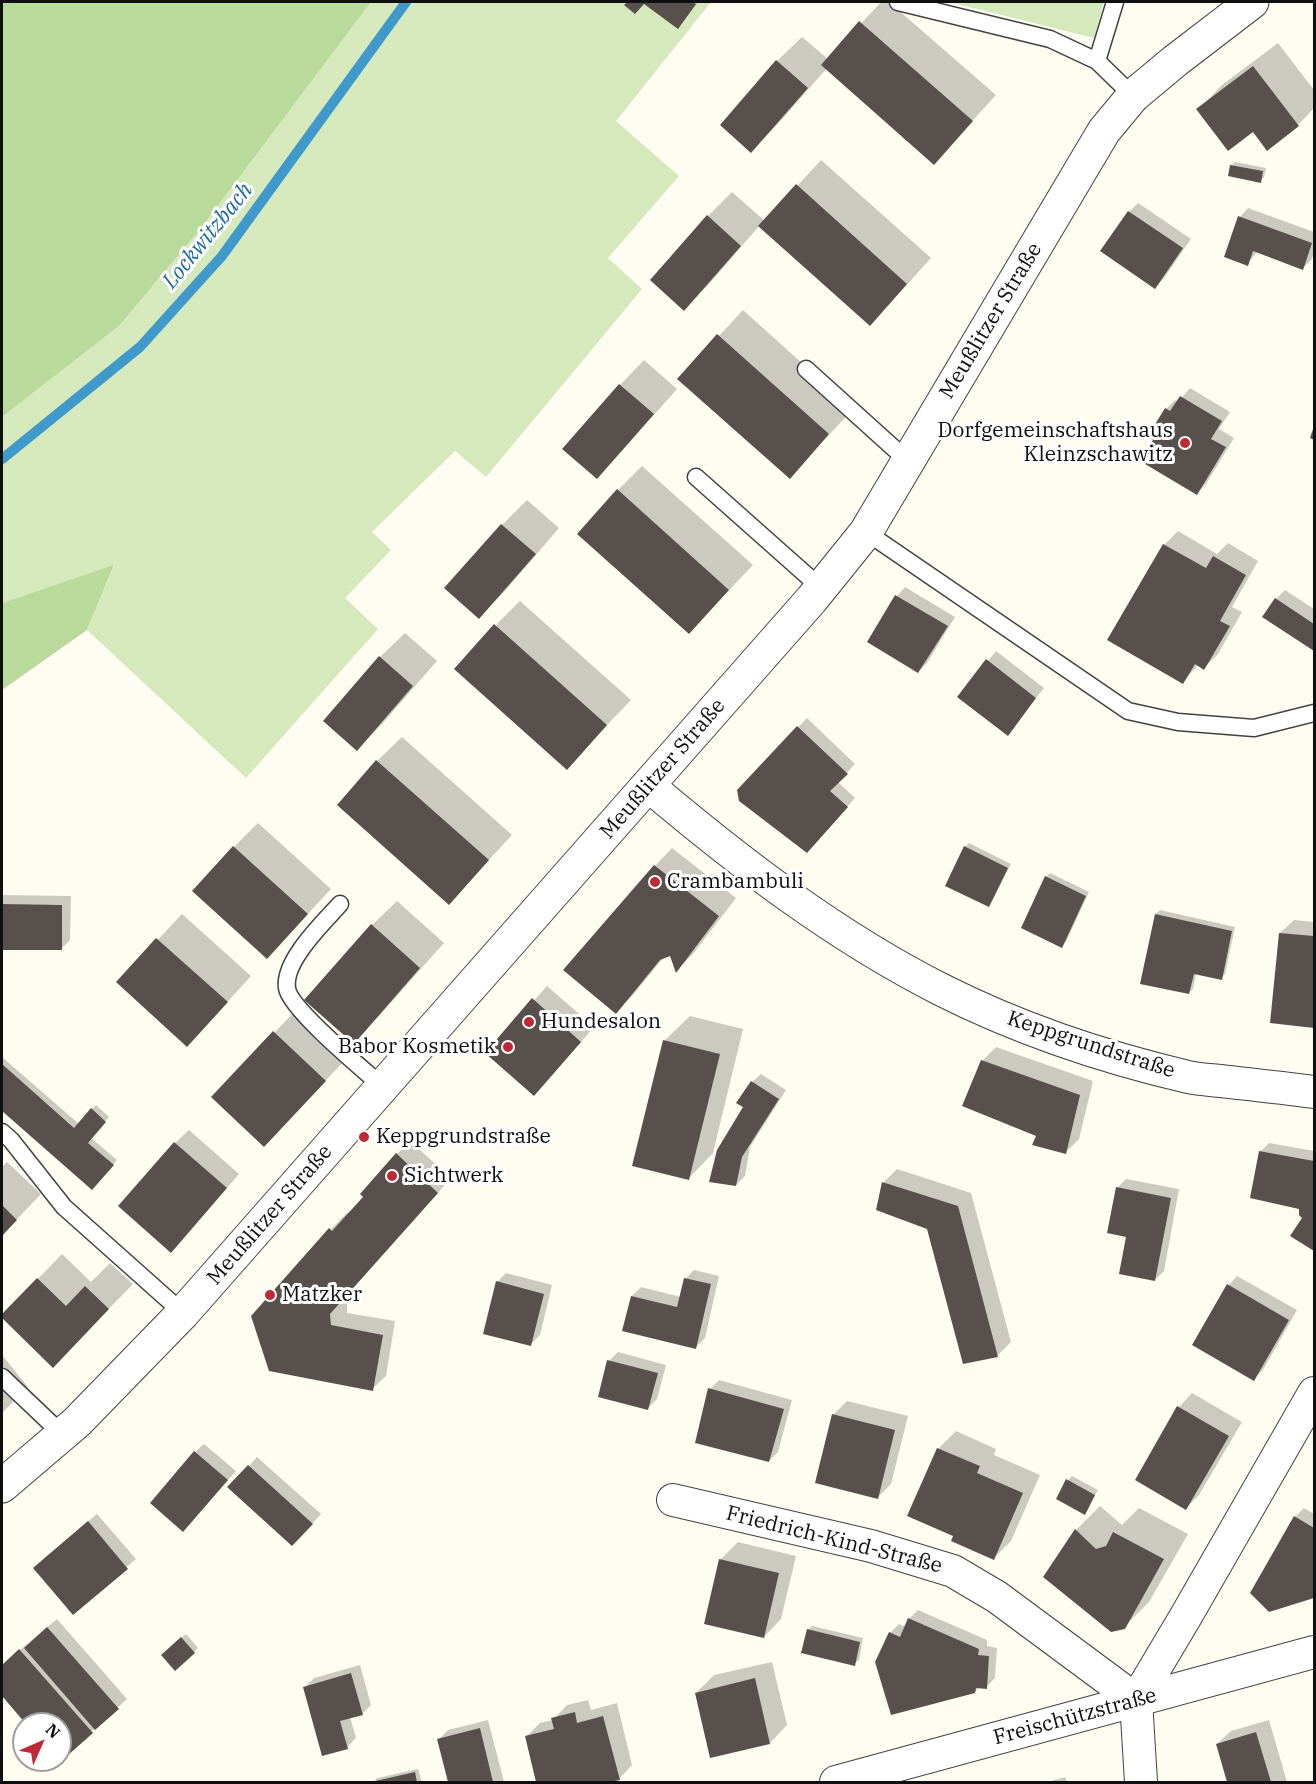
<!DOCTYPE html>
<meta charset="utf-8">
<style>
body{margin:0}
#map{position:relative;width:1316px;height:1784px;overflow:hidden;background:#fffcf2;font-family:"IBM Plex Serif",serif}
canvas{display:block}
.frame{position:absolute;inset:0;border:3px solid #0f0f0f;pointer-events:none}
.north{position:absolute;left:12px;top:1712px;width:60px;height:60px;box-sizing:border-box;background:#fff;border:2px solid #9f9f9f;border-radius:50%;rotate:45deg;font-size:16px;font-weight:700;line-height:24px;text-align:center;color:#0f0f0f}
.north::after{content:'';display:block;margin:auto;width:21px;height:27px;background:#be2936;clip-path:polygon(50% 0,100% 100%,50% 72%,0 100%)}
</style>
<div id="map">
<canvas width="1316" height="1784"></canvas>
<div class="frame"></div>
<div class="north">N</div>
</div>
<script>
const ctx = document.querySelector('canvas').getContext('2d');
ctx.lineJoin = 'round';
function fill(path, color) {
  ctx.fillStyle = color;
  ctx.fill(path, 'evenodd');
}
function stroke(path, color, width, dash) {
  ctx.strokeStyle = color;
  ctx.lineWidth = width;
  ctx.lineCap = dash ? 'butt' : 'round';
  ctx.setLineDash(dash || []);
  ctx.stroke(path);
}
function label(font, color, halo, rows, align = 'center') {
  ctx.font = font + ' "IBM Plex Serif",serif';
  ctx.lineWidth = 6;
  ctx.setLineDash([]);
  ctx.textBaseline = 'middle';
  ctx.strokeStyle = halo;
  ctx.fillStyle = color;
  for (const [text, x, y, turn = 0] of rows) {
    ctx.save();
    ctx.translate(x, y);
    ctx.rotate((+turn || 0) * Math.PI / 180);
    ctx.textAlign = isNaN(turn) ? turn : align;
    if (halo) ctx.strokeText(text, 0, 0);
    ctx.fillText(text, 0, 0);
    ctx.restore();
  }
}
const green = new Path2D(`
 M371,2H711L616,121L679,176L608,258L642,289L486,477L455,451L372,532L391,550L345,598L378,629L246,778L87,630L114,566L2,603V417L119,326L202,227Z
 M949,2H1104L1094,38Z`);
const forest = new Path2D(`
 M2,2H371L202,227L119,326L2,417Z
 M114,565L87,630L2,690V603Z`);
const shadow = new Path2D(`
 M629,2H698L682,23L644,2L627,5Z
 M881,2H889L996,95L934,163L827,68L776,126L751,151L722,125L777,61L802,37L828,59Z
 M1278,43L1314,90V108L1298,125L1253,130L1198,110L1222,85Z
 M821,160L931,258L894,299L870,324L760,225L709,284L684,309L708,216L732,192L765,221Z
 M1235,162L1266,168L1264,177L1260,181L1231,166Z
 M1138,203L1191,239L1164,278L1155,287L1129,212Z
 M1248,208L1314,232V251L1312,259L1303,268L1257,252L1247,264L1240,217Z
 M743,310L853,409L790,477L679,379Z
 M644,360L677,389L621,452L597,477L620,385Z
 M1190,388L1230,412L1219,429L1234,438L1206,484L1197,493L1155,439L1166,409L1175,400L1178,402Z
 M642,466L753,565L689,632L618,490Z
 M527,500L559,528L504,592L479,617L446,588L502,525Z
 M1178,531L1217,554L1228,543L1258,561L1232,607L1242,612L1218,654L1204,668L1199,664L1183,682L1164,545Z
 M905,587L955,617L927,663L918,672L869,641L897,596Z
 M1285,590L1314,609V649L1265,617L1276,599Z
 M520,601L631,700L567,767L496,625Z
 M405,633L437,661L382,724L357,749L325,721L380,657Z
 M996,651L1044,688L1007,734L959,697Z
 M807,718L855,764L838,782L855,798L816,842L738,790Z
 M402,737L512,835L449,903L377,761Z
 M258,823L331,889L291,932L234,847Z
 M969,843L1011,864L992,901L988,906L965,847Z
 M672,848L736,898L693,954L676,971L670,954L664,957L633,995L616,1012L655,866Z
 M1050,873L1089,892L1066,942L1062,946L1046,877Z
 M2,895L71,896L70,940L61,949L2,948Z
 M397,901L444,943L378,1017L354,1042L372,925Z
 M1160,910L1235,927L1225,974L1221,978L1196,973L1193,989L1189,993L1156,914Z
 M182,914L251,976L211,1020L118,982Z
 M1294,920L1314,922V1026L1271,1022L1280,933Z
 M547,986L594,1027L547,1081L487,1053Z
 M299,1007L350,1055L288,1120L213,1097Z
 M690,1016L743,1029L713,1153L689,1178L634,1165L665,1040Z
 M996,1047L1093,1081L1079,1139L1065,1153L1038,1135L982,1061Z
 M2,1057L79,1124L96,1105L109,1117L91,1138L117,1160L92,1188L2,1109Z
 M761,1074L786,1090L750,1147L745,1176L736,1185L752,1082Z
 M189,1130L239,1174L184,1237L175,1143Z
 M410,1141L451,1178L347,1295V1313L395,1321L386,1376L372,1389L253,1317L331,1229L348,1212L350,1213L365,1197L397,1154Z
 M1269,1143L1314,1151V1250L1292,1235L1304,1218L1301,1208L1260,1152Z
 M7,1162L41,1194L2,1235V1167Z
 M897,1169L971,1193L1011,1342L997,1356L928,1227L877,1209L884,1182Z
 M1126,1179L1179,1189L1164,1271L1155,1280L1128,1236L1117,1188Z
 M62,1254L91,1282L110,1263L133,1284L53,1366L2,1316Z
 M694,1270L719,1276L705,1338L696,1347L632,1296L641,1287L681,1297L685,1279Z
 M506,1273L552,1285L540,1335L531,1344L497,1282Z
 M1237,1276L1297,1310L1263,1370L1254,1379L1229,1285Z
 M618,1352L666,1365L657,1399L648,1408L609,1361Z
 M2,1355L28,1387L2,1413Z
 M719,1380L792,1400L778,1452L769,1461L710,1389Z
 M1192,1393L1242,1422L1199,1495L1186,1508L1137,1479L1179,1407Z
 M847,1401L908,1416L891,1484L877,1498L833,1415Z
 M956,1431L996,1449L994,1455L1040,1475L1011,1541L994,1558L955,1535L938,1449Z
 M204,1444L236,1471L192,1521L195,1452Z
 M257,1457L321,1514L301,1536L249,1466Z
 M1072,1476L1098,1490L1085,1513L1068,1480Z
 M1100,1506L1122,1525L1139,1508L1188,1534L1149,1602L1124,1627L1076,1530Z
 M1304,1508L1314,1514V1596L1270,1610L1295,1517Z
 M97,1514L136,1559L73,1613L43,1559Z
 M738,1542L796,1556L781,1619L764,1637L720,1560Z
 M918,1610L987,1640V1646L997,1648L995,1678L986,1687H979L975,1692L890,1633L899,1624L906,1627L909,1619Z
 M57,1619L127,1699L60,1761V1724H28L2,1694V1665Z
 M812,1626L863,1638L859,1660L854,1664L808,1630Z
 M186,1634L198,1648L194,1652L167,1651Z
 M772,1662L787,1725L770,1743L711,1756L696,1693L714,1675Z
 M360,1665L371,1705L362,1714L350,1717L356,1738L347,1747L305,1687L314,1678Z
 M588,1700L591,1710L617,1703L632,1765L619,1779L603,1782H538L526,1737L540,1723L553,1720L567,1705Z
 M488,1720L504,1782H449L439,1739L448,1730Z
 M1269,1720L1287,1782H1228L1217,1744L1231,1731Z
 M418,1769L422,1782H374L377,1778Z
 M1065,1777L1067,1782H1048Z`);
const stream = new Path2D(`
 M2,459L140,347L222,256L406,2`);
const building = new Path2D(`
 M627,2H692L696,4L678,29L644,4L635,14L624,5Z
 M859,21L973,121L934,165L821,65Z
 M776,60L808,88L751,153L720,125Z
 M1253,66L1299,126L1267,151L1253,132L1228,151L1196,109Z
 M1230,165L1263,171L1261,183L1228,176Z
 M796,184L907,284L870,326L758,226Z
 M1128,211L1183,248L1155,289L1100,251Z
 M707,215L741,246L684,311L650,280Z
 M1238,216L1312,243L1303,270L1253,251L1248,266L1224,257Z
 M717,334L829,434L790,479L677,379Z
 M619,384L654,414L597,479L562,449Z
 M1180,396L1222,421L1211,439L1226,447L1197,495L1140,461L1153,440L1148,436L1165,408L1170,411Z
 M1314,426V440L1310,438Z
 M617,489L729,590L689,634L577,534Z
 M501,524L536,554L479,619L444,588Z
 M1163,544L1206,568L1213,556L1246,575L1220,621L1230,626L1204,670L1195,664L1183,684L1107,640Z
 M895,595L948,626L918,673L867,642Z
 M1275,598L1314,624V651L1262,617Z
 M494,624L607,725L567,770L454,669Z
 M379,656L413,686L357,751L323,721Z
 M986,659L1036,698L1008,736L957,697Z
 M797,726L848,774L830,791L848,807L807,853L739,801L737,790Z
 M376,760L489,860L449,905L337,805Z
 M233,846L308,914L267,959L192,891Z
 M964,846L1008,868L989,907L945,886Z
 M654,865L719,916L676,973L670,956L660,960L616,1014L563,970Z
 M1045,876L1086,896L1062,948L1021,928Z
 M2,904L62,905V950H2Z
 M1155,914L1232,931L1222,980L1194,974L1189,994L1140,984Z
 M371,924L420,968L354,1044L304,1000Z
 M1279,933L1314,936V1028L1270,1023Z
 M156,938L228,1002L187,1047L116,982Z
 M532,998L581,1042L534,1096L485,1053Z
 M273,1031L326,1081L264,1147L211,1097Z
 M663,1040L720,1054L689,1180L632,1166Z
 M981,1060L1080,1095L1066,1154L1032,1145L1036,1136L962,1106Z
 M2,1064L74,1128L91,1108L106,1122L88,1143L114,1165L92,1190L2,1111Z
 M751,1081L779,1099L742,1157L736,1186L709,1182L717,1150L743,1107L736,1103Z
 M174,1142L227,1188L171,1253L118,1206Z
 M1259,1151L1314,1161V1251L1290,1236L1302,1218L1299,1215V1209L1250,1198Z
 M396,1153L438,1193L330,1314L331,1325L383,1335L373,1391L269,1371L251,1316L329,1228L332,1231L363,1197L360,1194Z
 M882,1182L958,1206L998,1357L963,1364L927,1229L876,1210Z
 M1116,1187L1171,1198L1155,1281L1119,1274L1126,1237L1107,1233Z
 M2,1205L17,1220L2,1236Z
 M37,1278L66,1306L85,1286L109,1309L53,1368L2,1318V1314Z
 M684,1278L711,1284L696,1349L622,1331L631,1296L677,1307Z
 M496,1281L544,1294L531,1346L483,1334Z
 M1227,1284L1289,1320L1254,1381L1192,1345Z
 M607,1360L658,1373L648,1410L598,1397Z
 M708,1388L784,1409L769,1462L695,1443Z
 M1177,1406L1229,1436L1186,1510L1135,1480Z
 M832,1414L895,1430L878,1499L815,1483Z
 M937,1448L980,1466L977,1473L1023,1493L994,1560L951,1541L953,1536L907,1516Z
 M194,1451L228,1480L183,1532L150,1503Z
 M248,1465L313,1524L292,1546L227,1487Z
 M1066,1479L1095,1495L1085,1515L1056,1499Z
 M1294,1516L1314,1528V1598L1269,1612L1250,1593Z
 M88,1521L128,1569L73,1615L33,1568Z
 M1075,1529L1096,1549L1106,1546L1113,1532L1164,1559L1125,1629L1111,1632L1043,1577Z
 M719,1559L779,1573L764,1638L704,1624Z
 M908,1618L979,1649L978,1655L989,1656L987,1689L976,1688L975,1693L891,1715L875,1662L889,1632L900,1637Z
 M47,1627L119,1709L95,1730L24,1648Z
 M807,1629L860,1642L855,1666L801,1653Z
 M181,1637L195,1653L175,1671L161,1655Z
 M19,1649L93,1733L59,1763L57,1760H60V1724H26L2,1696V1665Z
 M351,1673L363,1715L340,1721L348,1749L322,1756L303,1687Z
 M755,1678L770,1744L710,1758L695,1693Z
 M575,1712L577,1723L603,1716L620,1780L610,1782H536L525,1736L554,1729L551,1718Z
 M480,1728L493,1782H448L437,1739Z
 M1256,1732L1271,1782H1227L1216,1744Z
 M415,1772L417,1782H371Z`);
const service = new Path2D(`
 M898,2L1050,39L1097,61
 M1115,2L1097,61L1133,96
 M806,369L908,461
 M696,477L821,588
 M866,532L1128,711L1178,722L1254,728L1314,713
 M340,904C323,923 283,961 287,988C289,1008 365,1071 383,1087
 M2,1132L11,1140L64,1207L183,1313
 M2,1377L62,1434`);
const minor = new Path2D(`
 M649,786C739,862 834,935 940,989C1017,1028 1103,1057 1188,1077C1201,1080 1215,1080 1229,1082C1257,1085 1286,1088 1314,1092
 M673,1500L871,1546L953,1571L997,1597L1136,1700
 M836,1782L1314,1652
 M1141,1782L1136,1700L1186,1616L1314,1393`);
const tertiary = new Path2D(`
 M2,1486L77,1422L183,1313L812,599L866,532L1104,131L1133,96L1175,61L1252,2`);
const markers = [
 [1185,443,6,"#be2936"],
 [655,882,6,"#be2936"],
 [529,1022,6,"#be2936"],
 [508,1047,6,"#be2936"],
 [364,1137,6,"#be2936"],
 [392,1176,6,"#be2936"],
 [270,1295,6,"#be2936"]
];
const streetNames = [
 ["Meußlitzer Straße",991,321,-59],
 ["Meußlitzer Straße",663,769,-49],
 ["Keppgrundstraße",1091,1045,18],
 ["Meußlitzer Straße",270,1215,-49],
 ["Friedrich-Kind-Straße",834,1540,14],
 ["Freischützstraße",1075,1717,-15]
];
const poiNames = [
 ["Dorfgemeinschaftshaus",1173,431,"right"],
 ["Kleinzschawitz",1173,455,"right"],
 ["Crambambuli",667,882],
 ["Hundesalon",541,1022],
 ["Babor Kosmetik",496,1047,"right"],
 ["Keppgrundstraße",376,1137],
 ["Sichtwerk",404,1176],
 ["Matzker",282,1295]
];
const waterNames = [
 ["Lockwitzbach",208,236,-51]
];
fill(green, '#d5e9bc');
fill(forest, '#bada9b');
fill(shadow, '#0003');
stroke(stream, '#4099cb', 10);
fill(building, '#58504c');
stroke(service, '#424242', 19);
stroke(minor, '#424242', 34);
stroke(tertiary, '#424242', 35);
stroke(service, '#fff', 16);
stroke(minor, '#fff', 32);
stroke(tertiary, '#fff', 33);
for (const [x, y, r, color] of markers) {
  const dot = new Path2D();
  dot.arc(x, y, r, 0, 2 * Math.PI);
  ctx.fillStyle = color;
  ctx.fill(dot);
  stroke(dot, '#fff', 2);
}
label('21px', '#0f0f0f', '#fff', streetNames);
label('21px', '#0f0f0f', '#fff', poiNames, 'left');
label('italic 22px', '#1a6aa0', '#fff', waterNames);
</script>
